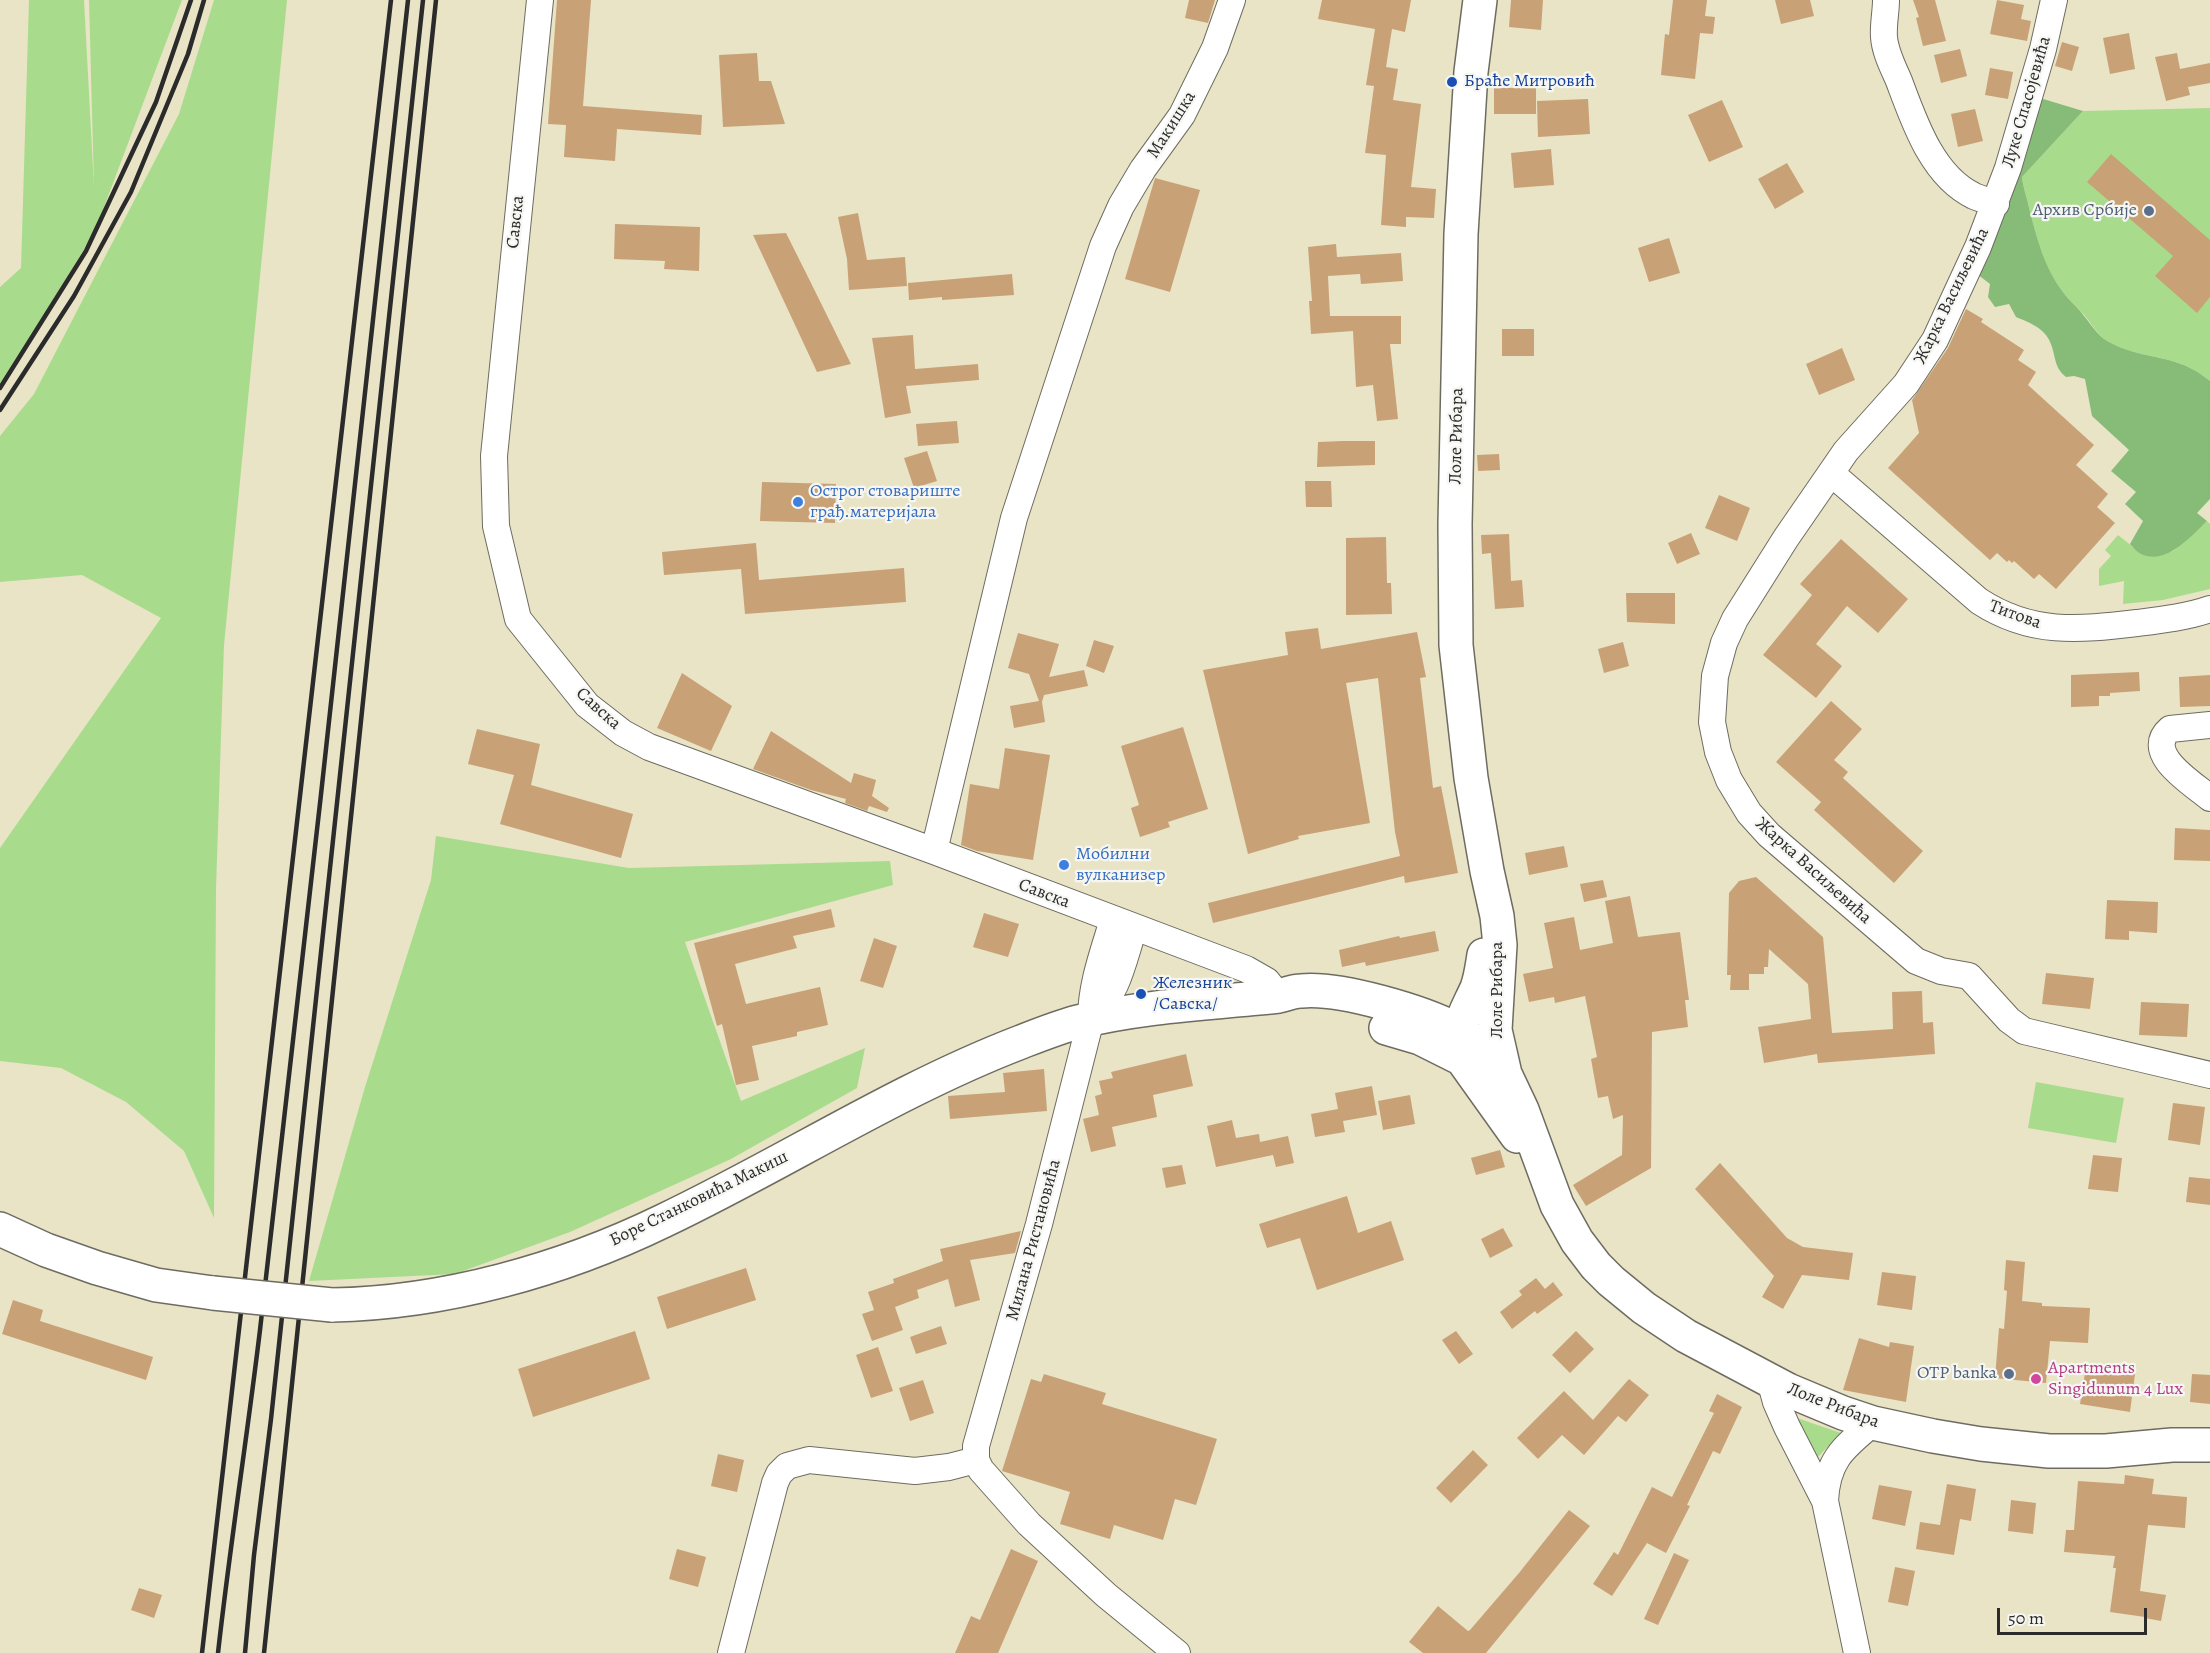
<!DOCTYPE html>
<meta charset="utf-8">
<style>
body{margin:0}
#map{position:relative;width:2210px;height:1653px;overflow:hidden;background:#e9e4c6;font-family:Alegreya,serif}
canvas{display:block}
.scale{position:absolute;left:1997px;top:1608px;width:150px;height:27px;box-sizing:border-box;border:3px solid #2b2b2b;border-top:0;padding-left:8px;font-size:18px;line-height:21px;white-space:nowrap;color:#2b2b2b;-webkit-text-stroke:4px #f6f6f2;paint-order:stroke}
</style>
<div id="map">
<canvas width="2210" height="1653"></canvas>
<div class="scale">50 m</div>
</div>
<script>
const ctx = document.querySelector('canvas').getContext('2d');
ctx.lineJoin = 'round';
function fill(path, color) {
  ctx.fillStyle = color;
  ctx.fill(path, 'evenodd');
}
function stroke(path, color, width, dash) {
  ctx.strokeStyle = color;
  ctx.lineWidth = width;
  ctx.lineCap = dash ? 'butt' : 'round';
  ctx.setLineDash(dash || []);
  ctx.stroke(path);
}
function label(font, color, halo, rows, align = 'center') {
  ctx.font = font + ' Alegreya,serif';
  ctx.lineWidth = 4.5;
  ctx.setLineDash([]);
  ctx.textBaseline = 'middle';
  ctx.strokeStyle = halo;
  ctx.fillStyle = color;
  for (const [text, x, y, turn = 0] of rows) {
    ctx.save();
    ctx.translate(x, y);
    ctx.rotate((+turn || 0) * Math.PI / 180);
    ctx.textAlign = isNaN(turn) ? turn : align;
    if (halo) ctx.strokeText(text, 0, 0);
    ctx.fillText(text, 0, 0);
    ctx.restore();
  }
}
const green = new Path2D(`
 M29,0H84L94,187L89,0H182L95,231L0,388V287L21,268Z
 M214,0H287L224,645L216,889L214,1218L184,1151L126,1102L61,1068L0,1061V848L161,618L82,575L0,582V436L34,394L179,114Z
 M2210,108V381C2177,353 2148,361 2113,344C2099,338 2094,327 2085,316C2078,307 2069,301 2063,292C2044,267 2037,238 2029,208C2027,197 2023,188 2022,177L2083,111Z
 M2207,521L2210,524V589L2163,600L2123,604L2124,581L2099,586V569L2111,556L2105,550L2118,535L2142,554L2173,551Z
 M436,836L629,868L890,861L893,885L685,942L741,1101L865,1048L857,1088L731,1159L570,1232L455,1274L309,1281L365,1087L431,880Z
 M2036,1082L2124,1098L2116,1143L2028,1128Z
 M1794,1417L1841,1433L1813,1462Z`);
const forest = new Path2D(`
 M2030,95L2083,111L2022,177C2023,188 2027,197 2029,208C2037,238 2044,267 2063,292C2069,301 2078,307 2084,316C2093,327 2099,338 2113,344C2147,361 2177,353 2210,381V499L2197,513L2207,521C2191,536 2166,566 2141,554C2137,552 2133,547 2130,544L2143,521L2125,504L2136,492L2111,471L2129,450L2092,416L2085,379L2074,376L2066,377C2055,368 2056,360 2052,347C2047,329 2031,323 2016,317L2009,304L1995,307L1988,297L1990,284L1968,267Z`);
const building = new Path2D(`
 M557,0H591L583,106L702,115L701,135L617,129L615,161L564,157L566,125L548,124Z
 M1189,0H1215L1208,23L1185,18Z
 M1322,0H1411L1405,32L1392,29L1386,67L1398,69L1393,100L1421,104L1411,187L1436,189L1434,218L1406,217V227L1381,225L1386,155L1365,153L1374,86L1366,85L1375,29L1318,19Z
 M1511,0H1543L1541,30L1509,27Z
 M1673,0H1707L1705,16L1715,17L1713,34L1700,33L1695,79L1661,75L1665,34L1669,35Z
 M1775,0H1810L1814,16L1781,24Z
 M1913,0H1935L1946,41L1923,46L1916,18L1919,17Z
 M1997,0L2024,5L2021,19L2031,21L2027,41L1990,34Z
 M2129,33L2135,69L2110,74L2103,38Z
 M2062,42L2079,47L2072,71L2055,66Z
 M1960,49L1967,76L1941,83L1934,55Z
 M757,53L759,81H771L785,124L723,127L719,55Z
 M2177,53L2180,69L2210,63V83L2188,87L2190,95L2166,101L2155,57Z
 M1990,68L2013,72L2008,99L1985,95Z
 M1494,88H1536V114H1494Z
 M1588,99L1590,134L1538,137L1537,101Z
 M1722,100L1743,147L1709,162L1688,115Z
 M1975,109L1983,141L1958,147L1951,114Z
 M1551,149L1554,185L1514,188L1511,153Z
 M2111,154L2210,240V297L2197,313L2155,276L2173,256L2087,182Z
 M1787,163L1804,192L1775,209L1758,179Z
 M1155,178L1200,190L1170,292L1125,279Z
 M858,213L867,260L905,257L907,286L849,290L847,259L838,217Z
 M615,224L700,227L699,271L664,269L665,261L614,259Z
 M786,233L811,283L851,364L817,372L753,235Z
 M1669,238L1680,273L1649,282L1638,248Z
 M1336,244L1337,257L1401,253L1403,281L1361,284L1360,274L1328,276L1330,316H1401V344H1390L1398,419L1377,421L1373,385L1356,387L1353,331L1311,334L1309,301H1312L1308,247Z
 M1012,274L1014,295L942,300V297L909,300L908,283Z
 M1966,309L1983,319L1981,322L2024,350L2018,360L2036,372L2028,385L2094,445L2076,465L2108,494L2097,507L2115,523L2056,589L2039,574L2034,579L2014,561L2012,563L2009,560L2007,562L1997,553L1990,560L1888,468L1919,433L1912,400L1948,348Z
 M1502,329H1534V356H1502Z
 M913,335L915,369L978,364L979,380L906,386L911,413L885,418L872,338Z
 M1842,348L1855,380L1819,395L1806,364Z
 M957,421L959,443L918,446L916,424Z
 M1343,441H1375V465L1317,467L1318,442Z
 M927,451L937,481L914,488L904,458Z
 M1499,454L1500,470L1478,471L1477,455Z
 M1305,481H1331L1332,507H1306Z
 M762,482L836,484L835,523L760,521Z
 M1719,495L1750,508L1737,541L1705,528Z
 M1691,533L1700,554L1677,564L1668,543Z
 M1509,534L1511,581L1522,580L1524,607L1495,609L1491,553L1482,554L1481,535Z
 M1386,537L1387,583H1391L1392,614L1346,615V538Z
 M1841,539L1908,599L1878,633L1847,606L1816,644L1842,666L1816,698L1763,655L1812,595L1800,584Z
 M756,543L759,580L904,568L906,602L745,614L741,569L664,575L662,552Z
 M1626,593H1675V624L1627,622Z
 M1318,628L1321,649L1417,632L1426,677L1420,678L1433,788L1441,786L1458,873L1405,883L1404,876L1213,923L1208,903L1400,856L1395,832L1378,678L1346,683L1370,823L1298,836L1299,839L1248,854L1203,670L1288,655L1285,632Z
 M1018,633L1059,644L1049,677L1084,670L1088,686L1044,695L1042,702L1045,722L1014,728L1010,706L1039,701L1029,674L1008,668Z
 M1094,640L1114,646L1104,673L1086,666Z
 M1623,642L1629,666L1604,673L1598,649Z
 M2139,672L2140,691L2110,693V696H2099V706L2071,707V675Z
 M682,673L732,706L711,751L657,728Z
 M2210,675V706L2180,707L2179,677Z
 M1831,701L1862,729L1834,760L1848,772L1843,778L1923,851L1894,883L1814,810L1821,802L1776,762Z
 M1183,727L1208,809L1168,822L1170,827L1140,837L1131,808L1139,805L1121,746Z
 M477,729L540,744L531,785L633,814L621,858L500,824L514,775L468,764Z
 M771,731L851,783L854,773L876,780L872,796L889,808L887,812L869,806L867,811L845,803L846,799L811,790L753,769Z
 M1005,748L1050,755L1033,860L977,851L961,845L970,784L999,789Z
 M2175,828L2210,830V861L2174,860Z
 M1564,846L1568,867L1529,875L1525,853Z
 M1756,877L1823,937L1832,1033L1893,1029L1892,992L1922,991L1923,1023L1933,1022L1935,1054L1818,1063L1817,1054L1764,1063L1758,1027L1811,1019L1808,984L1769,949L1768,967H1764V974H1749V990H1730L1731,975H1727L1729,893L1739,881Z
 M1603,880L1607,897L1584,902L1580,884Z
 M1630,896L1638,937L1680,932L1689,1000H1685L1688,1027L1652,1032L1651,1168L1586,1206L1573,1185L1622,1155L1623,1115L1613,1119L1608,1096L1598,1098L1591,1059L1597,1057L1585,996L1555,1003L1554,997L1529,1002L1523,974L1553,968L1544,923L1574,917L1580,950L1613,943L1605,901Z
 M2107,900L2158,902L2157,933L2129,931V940L2105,939Z
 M831,909L835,927L793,936L797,948L735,964L746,1004L820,987L828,1025L797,1032V1036L752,1046L759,1080L736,1085L722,1024L717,1026L694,943Z
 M984,913L1019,924L1008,957L973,947Z
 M1435,931L1439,951L1366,966L1365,962L1342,967L1339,950L1399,936L1400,938Z
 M874,938L897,946L883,988L860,981Z
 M2046,973L2094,978L2090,1009L2042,1004Z
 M2141,1002L2189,1004L2187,1037L2139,1035Z
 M1186,1054L1193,1086L1153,1095L1157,1117L1112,1127L1116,1146L1091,1152L1083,1119L1099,1115L1095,1096L1102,1094L1099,1081L1113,1078L1111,1072Z
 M1044,1069L1047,1111L950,1119L948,1096L1005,1092L1003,1073Z
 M1372,1086L1377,1115L1343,1121L1345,1132L1315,1137L1311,1114L1338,1109L1335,1093Z
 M1410,1095L1415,1124L1383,1130L1378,1101Z
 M2173,1103L2205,1107L2200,1145L2168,1140Z
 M1232,1120L1236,1138L1259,1134L1260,1142L1288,1136L1294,1163L1276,1167L1273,1155L1216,1167L1207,1126Z
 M1500,1150L1505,1167L1476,1175L1471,1158Z
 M2093,1155L2122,1158L2118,1192L2088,1189Z
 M1720,1163L1787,1238L1803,1247L1853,1253L1849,1280L1802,1275L1783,1309L1762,1297L1774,1276L1695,1189Z
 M1182,1165L1186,1184L1166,1188L1162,1168Z
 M2189,1177L2210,1179V1205L2186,1202Z
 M1347,1196L1358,1233L1391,1221L1404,1260L1317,1290L1300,1238L1267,1248L1259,1224Z
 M1503,1228L1513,1246L1490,1258L1481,1239Z
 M1021,1231L1015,1253L970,1260L980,1300L955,1307L948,1279L917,1290L919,1298L895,1307L903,1330L872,1341L862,1314L874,1310L868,1292L894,1283L893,1279L943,1261L940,1249Z
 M2006,1260L2025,1262L2022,1301L2042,1303V1306L2090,1308L2088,1343L2050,1341L2046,1383L1995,1378L1999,1328L2004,1329L2007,1291L2004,1290Z
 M746,1268L756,1300L667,1329L657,1297Z
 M1882,1272L1916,1276L1912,1310L1877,1305Z
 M1536,1278L1545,1289L1553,1282L1563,1295L1537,1314L1535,1311L1512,1329L1500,1312L1522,1295L1519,1291Z
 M13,1300L43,1310L40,1321L153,1357L146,1380L2,1334Z
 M941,1326L947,1344L916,1354L910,1337Z
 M635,1331L650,1379L533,1417L518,1369Z
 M1456,1331L1473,1354L1459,1364L1442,1340Z
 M1576,1331L1594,1349L1570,1373L1552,1355Z
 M1859,1338L1889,1347L1890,1342L1914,1346L1906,1402L1843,1390Z
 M878,1347L893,1391L871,1398L856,1355Z
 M2086,1367L2135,1374L2130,1412L2080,1404Z
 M1044,1374L1106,1393L1102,1404L1217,1439L1196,1505L1175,1499L1163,1540L1114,1525L1110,1539L1060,1524L1070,1492L1002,1471L1031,1379L1041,1382Z
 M2192,1374L2210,1375V1404L2190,1402Z
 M1629,1379L1649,1395L1626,1422L1618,1416L1584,1455L1562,1435L1538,1459L1517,1438L1564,1391L1593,1420Z
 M923,1380L934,1413L910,1421L899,1388Z
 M1717,1394L1742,1407L1720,1454L1713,1451L1687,1505L1690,1506L1666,1553L1647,1543L1612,1596L1593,1584L1614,1552L1618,1555L1652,1487L1672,1497L1714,1413L1709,1411Z
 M1473,1450L1488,1465L1451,1503L1436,1488Z
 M718,1454L744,1460L737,1492L711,1486Z
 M2125,1475L2154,1479L2152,1494L2187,1497L2185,1528L2148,1525L2140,1591L2166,1595L2161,1621L2145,1618V1617L2110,1612L2116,1568H2113L2115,1556L2064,1552L2066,1530H2074L2078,1481L2124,1484Z
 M1947,1484L1976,1489L1971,1521L1960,1519L1954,1555L1916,1549L1920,1522L1940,1525Z
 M1879,1485L1912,1491L1905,1526L1872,1519Z
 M2011,1500L2036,1503L2033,1534L2008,1531Z
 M1569,1510L1590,1526L1486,1653H1423L1409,1642L1438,1606L1468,1631L1470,1630L1519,1573Z
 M677,1549L706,1557L698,1587L669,1579Z
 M1011,1549L1038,1561L998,1653H955L971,1616L980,1620Z
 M1674,1553L1689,1560L1658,1625L1644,1619Z
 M1895,1567L1915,1571L1908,1606L1888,1602Z
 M139,1588L162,1595L154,1618L131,1610Z`);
const minor = new Path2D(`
 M540,0L494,456L496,526L518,619L587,705L623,733L649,747L934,851L1246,969L1267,981L1279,996
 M1886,0C1886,12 1883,25 1884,37C1885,52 1893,67 1899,81C1914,121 1932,176 1974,196C1981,199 1989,201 1996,204
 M2054,0L2043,49L2008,168L1978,247L1935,340L1906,384L1846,451L1786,538L1735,619L1724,643L1715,676L1712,722L1718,752L1729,780L1749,813L1769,835L1916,961L1941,971L1969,976L2009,1020L2024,1031L2210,1075
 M1831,473L1979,601C2031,635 2078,630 2137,623C2161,620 2187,617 2210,609
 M2210,725L2170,729C2142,753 2192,783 2210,798
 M934,851L1014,518L1103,246L1121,206L1143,169L1182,115L1215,48L1232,0
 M1113,920C1103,953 1091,985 1091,1019L1039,1224L976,1446V1460L981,1470L1029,1524L1106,1595L1177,1653
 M1091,1019C1119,991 1122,964 1134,928
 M1770,1380L1776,1402L1787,1427L1825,1501L1857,1653
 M1825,1501C1827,1460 1843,1448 1873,1423
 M731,1653L775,1483L779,1474L787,1466L809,1460L915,1471L949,1467L976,1460`);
const major = new Path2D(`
 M1480,0L1471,72L1461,234L1455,524L1456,645L1471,778L1487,871L1497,916L1500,945L1495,1030L1505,1074L1522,1110L1557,1205L1577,1241L1596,1266L1611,1281L1644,1308L1686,1336L1788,1390L1843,1413L1873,1423L1933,1436L1981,1444L2049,1451H2106L2172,1445H2210
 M1484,955C1482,967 1481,977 1477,988C1467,1011 1451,1033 1462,1059L1517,1136
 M1386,1028L1420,1038L1462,1059L1478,1055
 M0,1229L46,1250L97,1268L156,1285L213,1293
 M332,1305C444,1303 562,1270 663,1221C783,1164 896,1090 1021,1042C1039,1035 1059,1027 1078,1022C1143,1006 1212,1003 1279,996C1286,994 1294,991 1301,991C1340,987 1423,1012 1457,1030C1476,1040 1490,1060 1505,1074`);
const rail = new Path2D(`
 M0,388L86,251L156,102L191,0
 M0,410L74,296L131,192L188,54L204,0
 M202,1653L391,0
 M218,1653C230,1545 247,1438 260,1330C311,887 361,443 408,0
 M245,1653L254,1555L271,1419L423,0
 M264,1653L436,0`);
const majorBridge = new Path2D(`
 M213,1293L332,1305`);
const markers = [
 [1452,82,6,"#1a4fb4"],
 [2149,211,6,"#5c6f8a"],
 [798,502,6,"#3f7fe0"],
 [1064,865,6,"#3f7fe0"],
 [1141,994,6,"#1a4fb4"],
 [2009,1374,6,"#5c6f8a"],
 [2036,1379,6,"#d1479c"]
];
const transitNames = [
 ["Браће Митровић",1464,82],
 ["Железник",1153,984],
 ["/Савска/",1153,1005]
];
const streetNames = [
 ["Луке Спасојевића",2027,102,-74],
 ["Макишка",1172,125,-58],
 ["Савска",516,222,-84],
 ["Жарка Васиљевића",1952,296,-64],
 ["Лоле Рибара",1457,436,-89],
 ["Титова",2015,615,20],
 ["Савска",598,709,42],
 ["Жарка Васиљевића",1813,871,42],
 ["Савска",1044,894,21],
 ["Лоле Рибара",1498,990,-90],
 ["Боре Станковића Макиш",699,1199,-26],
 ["Милана Ристановића",1034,1240,-75],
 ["Лоле Рибара",1833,1406,21]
];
const serviceNames = [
 ["Архив Србије",2137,211],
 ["OTP banka",1997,1374]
];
const shopNames = [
 ["Острог стовариште",810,492],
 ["грађ.материјала",810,513],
 ["Мобилни",1076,855],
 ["вулканизер",1076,876]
];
const hotelNames = [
 ["Apartments",2048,1369],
 ["Singidunum 4 Lux",2048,1390]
];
fill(green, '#a8dc8c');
fill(forest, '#86bc78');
fill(building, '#c8a177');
stroke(minor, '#6e6c61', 28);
stroke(major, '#6e6c61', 36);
stroke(minor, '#fff', 26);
stroke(major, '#fff', 33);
stroke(rail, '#2b2b2b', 4.5);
stroke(majorBridge, '#6e6c61', 36, []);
stroke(majorBridge, '#fff', 33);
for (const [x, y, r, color] of markers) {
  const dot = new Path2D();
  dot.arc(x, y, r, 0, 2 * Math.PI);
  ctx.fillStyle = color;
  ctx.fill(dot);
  stroke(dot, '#f6f6f2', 2);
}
label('18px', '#164399', '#f6f6f2', transitNames, 'left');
label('18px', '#2b2b2b', '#f6f6f2', streetNames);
label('18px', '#4e5e75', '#f6f6f2', serviceNames, 'right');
label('18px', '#366cbe', '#f6f6f2', shopNames, 'left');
label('18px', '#b23c85', '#f6f6f2', hotelNames, 'left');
</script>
